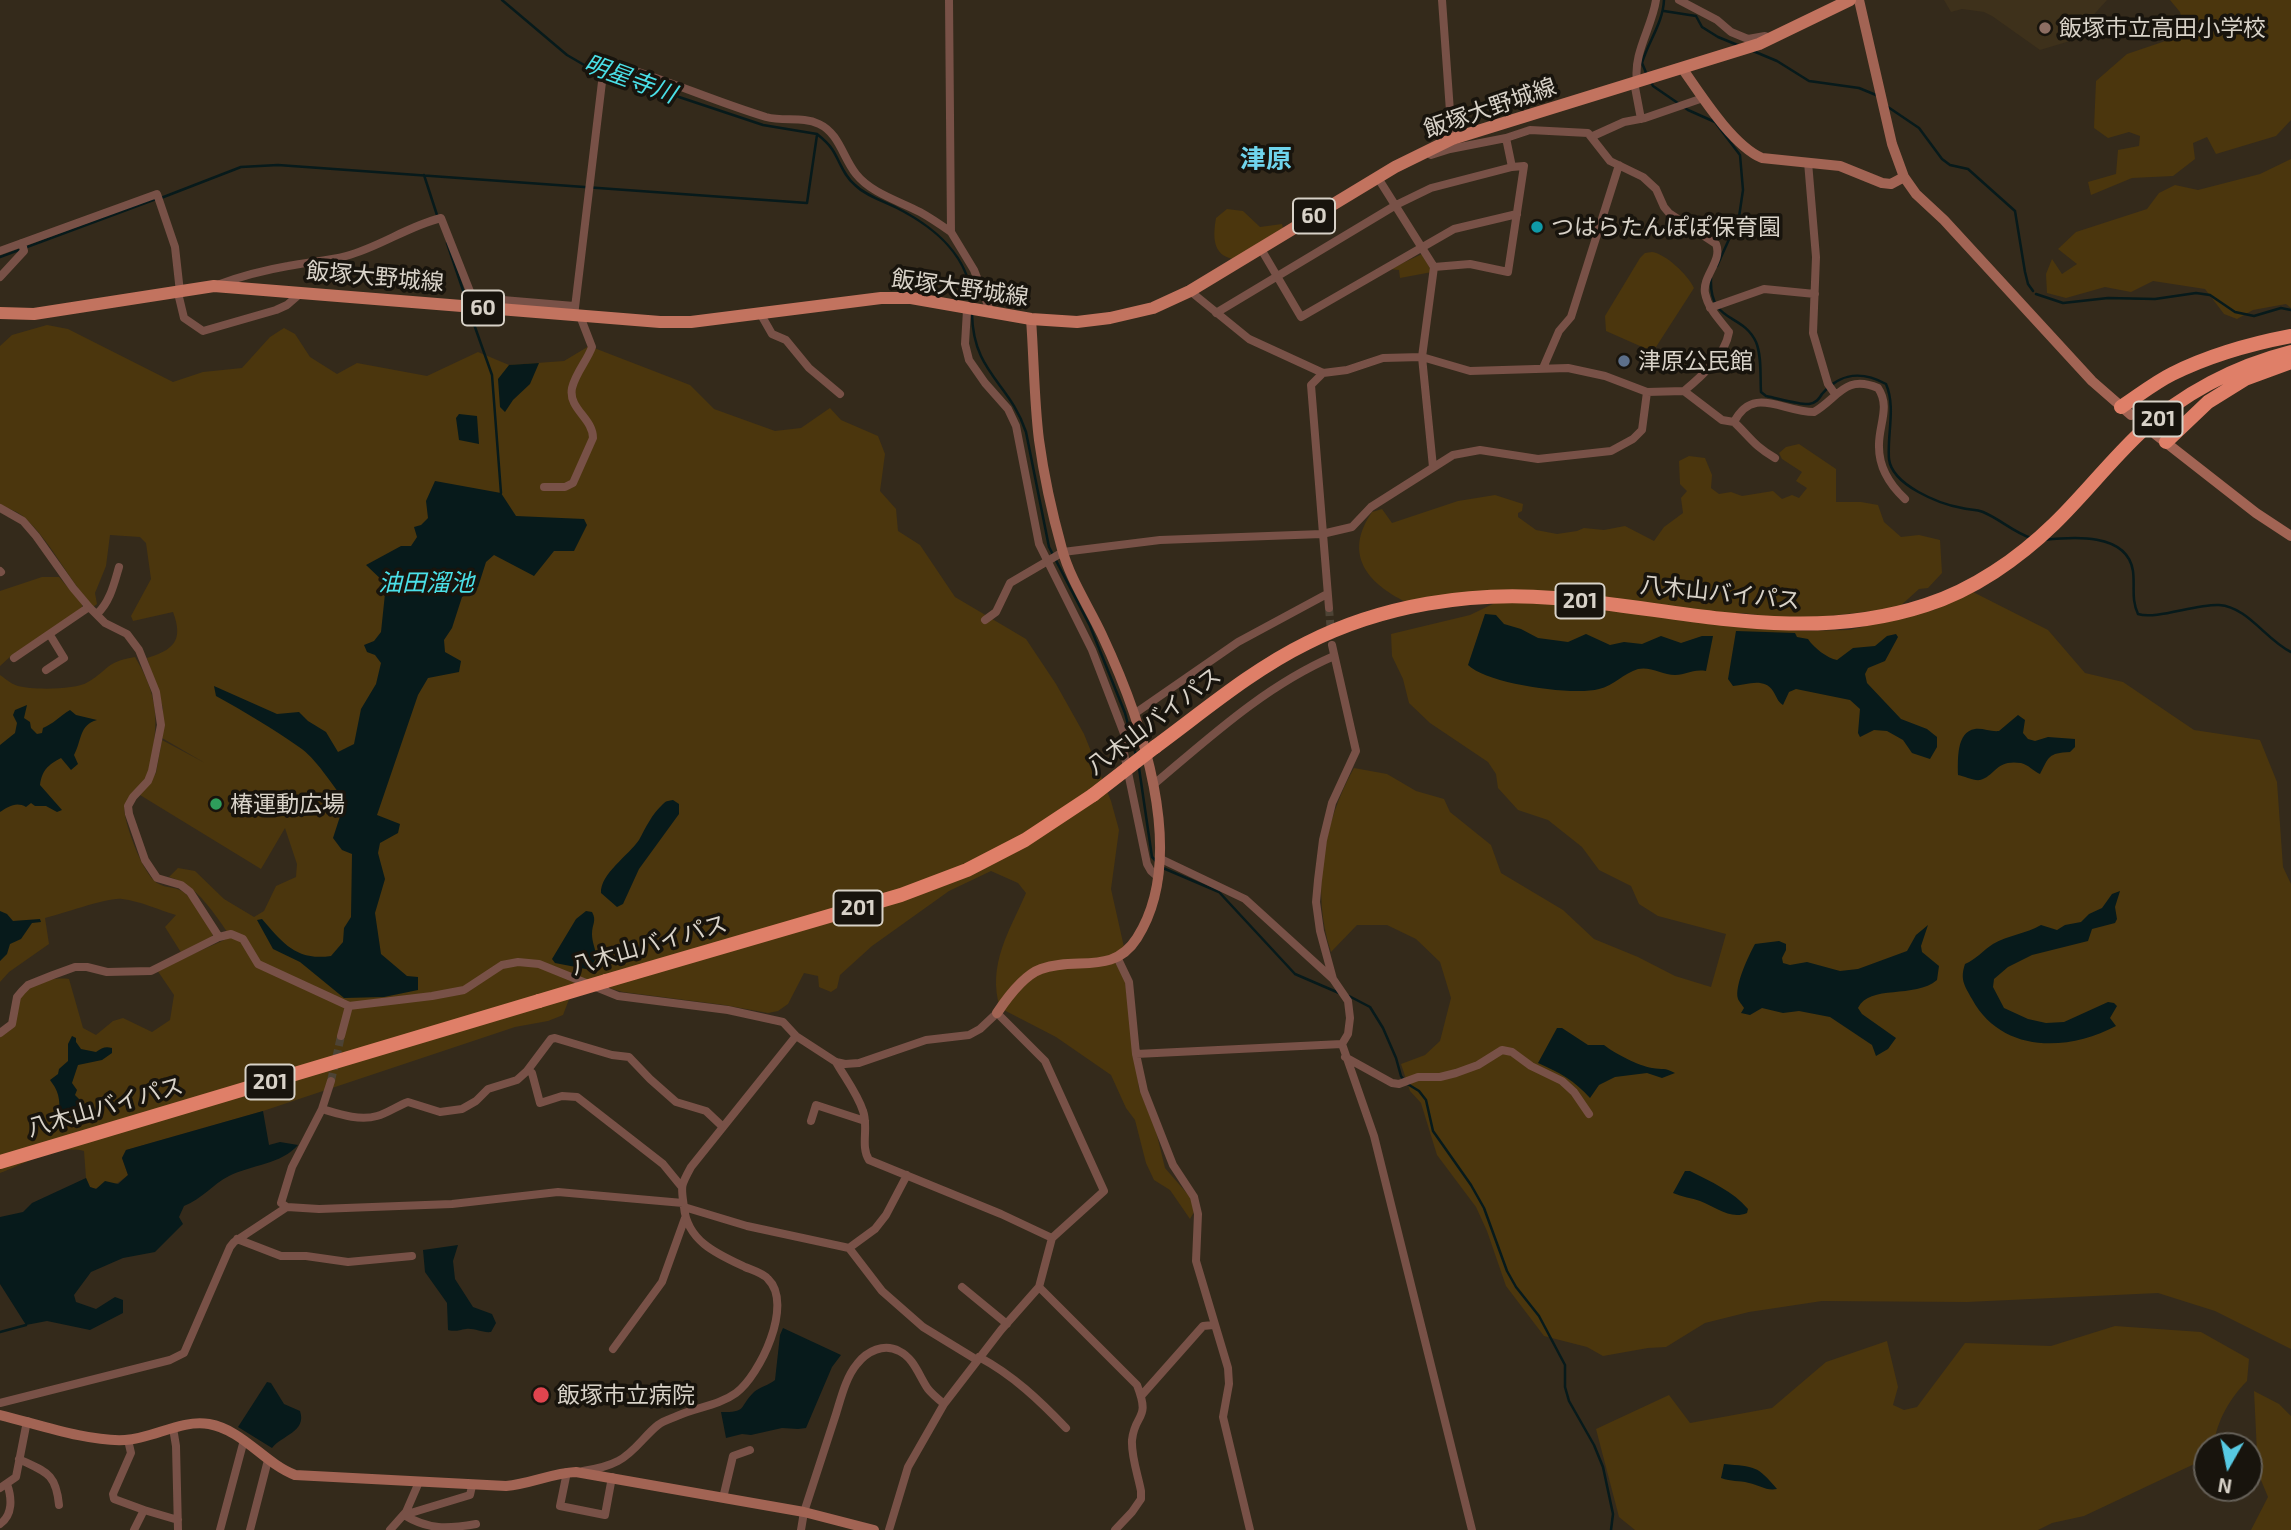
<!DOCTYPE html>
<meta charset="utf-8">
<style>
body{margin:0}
#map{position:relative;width:2291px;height:1530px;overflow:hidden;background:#342a1b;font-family:"Exo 2",sans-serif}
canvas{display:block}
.north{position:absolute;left:2193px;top:1432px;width:70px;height:70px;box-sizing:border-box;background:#18140d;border:2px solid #656058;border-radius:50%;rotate:189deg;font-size:19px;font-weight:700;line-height:28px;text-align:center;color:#d8d2c8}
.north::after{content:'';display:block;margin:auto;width:24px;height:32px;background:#57c9e2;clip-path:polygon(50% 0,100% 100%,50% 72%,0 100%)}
</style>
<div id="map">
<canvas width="2291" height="1530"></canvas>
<div class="north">N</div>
</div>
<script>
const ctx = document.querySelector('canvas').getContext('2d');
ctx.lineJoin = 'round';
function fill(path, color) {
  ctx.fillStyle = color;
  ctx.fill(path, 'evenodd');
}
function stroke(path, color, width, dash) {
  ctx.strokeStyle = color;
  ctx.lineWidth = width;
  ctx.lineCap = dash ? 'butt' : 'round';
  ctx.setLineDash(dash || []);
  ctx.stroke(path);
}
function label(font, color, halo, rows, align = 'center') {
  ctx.font = font + ' "Exo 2","Noto Sans JP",sans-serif';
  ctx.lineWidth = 7;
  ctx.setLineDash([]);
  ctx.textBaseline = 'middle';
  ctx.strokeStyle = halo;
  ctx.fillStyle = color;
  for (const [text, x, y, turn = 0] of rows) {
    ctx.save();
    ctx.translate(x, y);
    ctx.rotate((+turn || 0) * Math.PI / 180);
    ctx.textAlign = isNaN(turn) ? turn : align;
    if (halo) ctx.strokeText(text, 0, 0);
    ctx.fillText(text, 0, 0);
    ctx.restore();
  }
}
const built = new Path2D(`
 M1944,0H2107L2070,41L2040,50L1992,16L1984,12L1962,9L1951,12Z`);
const green = new Path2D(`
 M2170,0H2291V120L2276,136L2216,154L2207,137L2193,143L2195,159L2173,176L2132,178L2091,195L2088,182L2116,174L2118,150L2139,146L2140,136L2129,132L2108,138L2094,128L2096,81L2127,54L2186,34L2180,12Z
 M2291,159V308L2286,304L2253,310L2237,319L2224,314L2205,289L2153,281L2131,292L2105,287L2066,298L2047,293L2046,274L2052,259L2062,274L2077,264L2058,249L2076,232L2147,209L2159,193L2175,185L2198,190L2260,174Z
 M1227,209L1243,211L1260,227L1282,224L1283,228L1233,259C1212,255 1213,236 1216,218Z
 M1652,252C1666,254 1688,275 1694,288L1656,347L1649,350L1606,331L1605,316L1640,258L1645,253Z
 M1422,254L1432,272L1400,278L1399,270L1390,269Z
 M47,325L68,329L173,382L203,372L242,368L270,337L284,328L295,334L310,357L337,374L357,363L427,376L478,352L509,365L564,361L589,346L690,385L714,409L775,431L801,428L830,408L841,420L878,436L885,454L880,491L896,509L898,531L920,545L955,597L1026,639L1056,684L1084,734L1111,801L1119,830L1111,889L1124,947L1122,956L1139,1089L1155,1127L1165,1168L1191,1198L1194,1212L1190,1219L1170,1190L1154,1180L1146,1163L1135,1120L1126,1108L1111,1075L1056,1037L1000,1008C987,965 1009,932 1026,893L1018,883L991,871L949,891L872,946L840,975L837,988L831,992L819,987L818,976L804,973L788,1004L778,1011L768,1013L724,1005L623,992L609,988L597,978L576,981L563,1015L548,1021L515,1027L263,1111L126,1150L122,1158L128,1175C118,1184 104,1192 90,1187L86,1178L84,1151C57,1144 25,1164 0,1173V1036C23,1027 12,1015 19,999C27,982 53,977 69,979L83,1028L96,1035L113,1021L123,1018L152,1032L170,1020L174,995L157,970L231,937C214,914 198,885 169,877L178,868L195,871L224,899L254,917L264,911L276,886L296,877L297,864L285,828L261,869L140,795L156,773L162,740L205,763L162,738L163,708L147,658C173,650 184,641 173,612L133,621L131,616L151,579L146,543L140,537L110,535L106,566L95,593L97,604L93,607C69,580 51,542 25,518C19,512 8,508 0,506V346L12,335Z
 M1799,444L1836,469V502H1861L1878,505L1884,522L1901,537L1919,535L1940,540L1942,573L1928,588L1919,589L1898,608L1795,620L1743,613L1727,615L1610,599L1406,602C1367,583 1343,554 1372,512L1382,509L1392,523L1458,501L1495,495L1523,504L1522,511L1518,513V517L1536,530L1557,534L1577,531L1584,528L1604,530L1625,526L1654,541L1664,527L1683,513L1681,498L1687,491L1680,484L1679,461L1689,456L1705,458L1712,475L1711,488L1719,494L1731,492L1742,496L1773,491L1782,499L1792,495L1799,498L1807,488L1796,481L1802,472L1782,459L1779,453L1786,447Z
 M42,577H59L82,604V609L12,655L0,666V591Z
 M1971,591L2048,630L2085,673L2123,682L2194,730L2260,740L2277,782L2283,867L2291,884V1349L2215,1311L2158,1293L1967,1302L1822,1301L1749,1312L1705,1323L1666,1347L1648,1348L1603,1356L1587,1347L1544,1336L1506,1286L1487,1231L1476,1207L1437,1155L1421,1103L1410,1091L1401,1064L1425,1055L1440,1041L1451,998L1440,962L1416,939L1387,925H1357L1331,952C1311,892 1323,823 1354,768L1387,774L1416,791L1444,799L1450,812L1491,845L1501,873L1563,910L1594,939L1638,957L1675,976L1711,987L1726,934L1658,916L1639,904L1631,886L1599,870L1582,847L1548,820L1518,810L1498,788L1496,774L1488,762L1430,723L1409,703L1403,679L1392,656L1391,634L1470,615L1499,601L1565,603L1754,628L1806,631L1849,630L1934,610Z
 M135,657C154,689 159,712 153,749C152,758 150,771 145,780C137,792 122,798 125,815C128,832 143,873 157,883C166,889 178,886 186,894C197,905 205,921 213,934L211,939L182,954L165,927L176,915C159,910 140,901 122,899C108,897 63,914 45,918L49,944L9,972L0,982V675C6,679 11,684 18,686C32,690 76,690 88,682C110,669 105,662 135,657Z
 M2115,1326L2201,1332L2249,1359L2247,1381C2230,1398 2216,1422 2214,1446H2207V1458L2084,1516L2052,1523L2038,1530H1635L1619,1517L1596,1429L1669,1395L1690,1423L1772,1408L1826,1362L1887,1341L1898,1387L1893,1405L1904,1410L1917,1407L1965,1343L2051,1346Z
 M2254,1391L2279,1404L2291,1416V1530H2251L2268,1497L2258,1473Z`);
const water = new Path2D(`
 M539,363L530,384L513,400L505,412L500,407L498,379L509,365Z
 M459,414L477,416L479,444L459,440L456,418Z
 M435,481L501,493L516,516L584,519L587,525L574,551H554L534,576L494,555L486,562L478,587L462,597L452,628L444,640L445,652L461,661L459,672L428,678L418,695L377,815L400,824L398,833L380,843L378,853L385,879L375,913L381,954L407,976L418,977V990L384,997L344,998L300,962L273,949L257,920L262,919C283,943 296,961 331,956L343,942L344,928L351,917L352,854L342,850L333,838L345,801C332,785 316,758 299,747C272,728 245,712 216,696L214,686L277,714L299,712L308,721L326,732L338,752L354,744L361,709L376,684L381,663L375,655L367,652L364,645L374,641L381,632L386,584L366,565L401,546H411L417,537L414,527L421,525L428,518L426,501Z
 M1485,614L1496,615L1504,624L1521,629L1538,638L1568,642L1586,634L1610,645L1624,642L1642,644L1661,636L1681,643L1702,636H1713L1706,671C1691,669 1687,675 1675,675C1663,675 1650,666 1638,669C1624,673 1613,686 1599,689C1573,696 1487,684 1468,665Z
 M1736,631L1795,633L1797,637L1808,639C1814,648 1827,658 1837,660L1853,648L1875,646L1887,636L1896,634L1898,637L1885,661L1868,668L1865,674L1867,683L1901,719L1927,729L1937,737V747L1930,759L1912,753L1903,740L1887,731L1874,730L1860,737L1858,733L1860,709L1850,700L1796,689L1789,692L1783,705C1777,701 1777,697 1773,691C1764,677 1746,685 1733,686L1728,679Z
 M27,705L24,718L30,722L31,728L37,734L42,733L43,728C53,724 60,716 70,710L76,715L97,720C79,725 82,740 74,755L78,764L71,770L61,758C48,765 42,770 40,785L62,810L57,812L46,806H35L31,803L26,807C16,801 8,807 0,812V745L15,733L17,723L13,715L15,710Z
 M2018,715L2025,720L2023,733L2028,739L2035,741L2048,737L2075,739V747L2070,752C2048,753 2049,757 2040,774C2033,771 2029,765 2021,763C1996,759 1995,776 1980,780C1974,781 1964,776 1958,775C1958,760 1956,732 1975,729C1983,728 1991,732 1999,731Z
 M673,800L679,804V814L639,869L623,904L617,907L601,893C600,874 629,855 639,840C646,827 652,814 663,804C667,800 669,801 673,800Z
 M2120,891L2115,907L2117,919L2115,923L2092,929L2088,941L2032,955L2008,967L1994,979L1993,987L2004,1008L2028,1019L2046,1023L2064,1022L2108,1002L2114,1003L2117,1006L2110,1018L2116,1026C2067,1052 2001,1053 1972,999C1964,985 1960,979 1965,964C1977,959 1983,950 1993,944C2008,935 2026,934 2041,925L2057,930L2065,925L2081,922L2089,914L2102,908L2112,894Z
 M0,911L7,914L13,921L40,919L41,922L32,923L21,939L10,944L7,954L0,961Z
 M586,911L592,912C597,921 592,924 592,934C592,949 604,959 586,969L555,963L552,959L576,919Z
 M1928,925L1921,946L1922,952L1939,966L1937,980C1915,999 1869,984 1858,1008L1862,1014L1896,1038L1888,1049L1876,1056L1872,1045L1830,1017L1799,1011L1783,1013L1762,1008L1750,1015L1741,1013L1744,1008C1743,1006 1738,1000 1738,999C1734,986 1749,955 1755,944L1779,941L1786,944V950L1782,958L1783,963L1790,965L1807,962L1840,971L1858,969L1907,951L1916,935Z
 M1557,1028H1562L1588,1045H1604C1614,1053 1639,1066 1652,1068C1663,1070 1664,1067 1675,1073L1662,1078L1647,1073L1615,1077L1599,1085L1590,1098C1575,1081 1559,1072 1538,1063Z
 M72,1036L76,1038V1042L81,1049L96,1052C102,1048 105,1046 112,1048V1053L102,1060L78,1065L72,1083L77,1090L75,1095L79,1099L78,1108L82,1111L59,1117C60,1101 60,1093 50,1080L58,1074L59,1069L68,1061V1044Z
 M263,1111L269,1145L280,1142L298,1145C282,1164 251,1165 229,1176C213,1184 202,1199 184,1206L179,1217L183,1224L155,1252L123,1258L91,1272L74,1295L76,1302L96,1309L115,1297L123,1300V1313L90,1330L47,1321L26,1325L0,1284V1217L23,1212L32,1203L86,1178L90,1187L96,1189L105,1181L118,1184L128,1175L122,1158L126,1150Z
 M1685,1171H1690C1711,1182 1733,1191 1748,1209L1747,1213C1730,1220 1716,1207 1700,1201C1692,1198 1682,1197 1673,1193Z
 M458,1245L453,1261L455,1279L473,1307L492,1314L496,1323L491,1332C482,1333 475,1328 466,1329C458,1330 457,1332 448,1330L447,1303L425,1272L423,1250Z
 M783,1328L841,1355L832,1367L806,1428L798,1429L782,1428L751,1435L742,1434L726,1438L721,1412C748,1413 739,1406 754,1392C760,1387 769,1385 775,1380L780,1335Z
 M267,1382L271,1383L284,1404L300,1411C307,1432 282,1435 272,1448L238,1427Z
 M1724,1464C1755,1467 1757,1465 1777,1489C1766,1491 1759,1485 1749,1483C1738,1480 1732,1482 1721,1478Z`);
const stream = new Path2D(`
 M502,0L567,55L591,69L651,82L679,97L763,125L817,134
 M1664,11L1696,16L1702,27L1718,37L1740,46
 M1753,51L1777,61L1809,81L1859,88L1876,95
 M1647,75L1642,63C1648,42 1663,23 1664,0
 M1650,80L1653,86L1688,110L1715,122L1740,155L1743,190L1739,217L1717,266
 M1888,107L1919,128L1942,159L1950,165L1968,169L2015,211L2025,272L2028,284L2033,291
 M817,134C822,138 828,143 832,149C840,161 843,175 855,185C866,196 883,201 897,208C936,228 971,257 972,304
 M424,175L437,215
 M161,198L241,167L278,165L807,203L817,135
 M447,243L466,299
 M0,257L156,199
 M1711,278C1709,324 1742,312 1756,342C1762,356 1760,377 1761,392L1766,396C1777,398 1800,405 1809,404C1816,403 1819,399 1822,394C1841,372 1862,371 1886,384C1896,407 1887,434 1889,459C1892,485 1939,504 1962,508C1968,510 1976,509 1983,512C2000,519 2013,532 2031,538
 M2036,294L2063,303L2108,298L2155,299L2196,293L2210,295L2235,312L2254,316L2281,308L2291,310
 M470,313L492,375L501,493
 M972,314C973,373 1010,383 1026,432L1049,547L1090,626L1125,713L1136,755
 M2044,540C2072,537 2127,532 2133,571C2135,587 2131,599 2138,614C2156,620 2195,604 2219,605C2248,607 2266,640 2291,652
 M1139,768L1152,857L1156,861
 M1163,868L1219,892L1295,974L1339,993
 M1349,996L1370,1007L1383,1028L1396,1058L1401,1076L1406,1083L1419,1091L1426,1100L1433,1131L1471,1185L1484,1208L1507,1271L1516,1287L1539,1316L1565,1365V1387L1569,1401L1594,1445L1603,1467L1613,1514L1611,1530
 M0,1332L26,1325`);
const streetTunnel = new Path2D(`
 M1329,608L1331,633
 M331,1081L341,1036`);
const street = new Path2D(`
 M949,0L951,232L974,270L991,313
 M1442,0L1452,139
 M1679,0L1717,20L1731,32L1748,39L1765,36L1771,38
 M1637,81C1633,53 1652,27 1656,0
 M1634,82L1641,119
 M1593,136L1624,122L1645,118L1703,98
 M1808,162L1816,257L1813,333L1828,384L1835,394
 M1378,178L1434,267L1470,264L1508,272L1524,166L1512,167L1506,138L1450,149L1431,155
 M1261,249L1301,317L1454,229L1517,214
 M0,251L157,194L175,247L180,292
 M0,277L24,251L22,243
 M220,284C242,276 265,270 288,266C307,262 327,261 346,256C380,247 408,226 441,218L471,294L479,298L574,306
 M1190,291L1249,339L1323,373L1347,370L1383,358L1422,357L1470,371L1568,368L1605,376L1647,392L1684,391C1702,376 1725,356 1729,332C1720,320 1708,309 1705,293C1702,276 1723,261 1716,244L1669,213L1664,207L1656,189L1643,177L1610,161L1588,133L1530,130L1506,138
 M178,293L184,318L203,331L276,310L287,305L302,292
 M1710,308L1764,289L1815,294
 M967,310L965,344L969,360L985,383L1008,409L1016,426L1039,544L1092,650L1125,736L1124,753L1147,864L1151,871L1159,878
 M760,313L772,334L786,340L809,368L840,394
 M1216,313L1396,205L1431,188L1512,167
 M574,316L602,82L610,63C663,78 713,101 766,117C784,122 802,116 819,124C839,133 843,158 856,174C871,193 899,201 920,212C931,218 941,225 951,232
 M1543,368L1559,331L1571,317L1619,165
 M1323,373L1311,385L1329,608
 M1684,391L1722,420L1734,422C1753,385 1782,412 1814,412C1838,398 1845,374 1878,388C1891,407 1878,426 1879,447C1879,468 1890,485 1905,499
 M1734,422C1750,437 1754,446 1775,458
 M1433,467L1422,357L1434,267
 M544,487H565L573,483L593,438C593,418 568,409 572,388C576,372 587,361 592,347L580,316
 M0,508L23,521L36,536L73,588L89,607L105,623L127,634L139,650L156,692L161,725L152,771L148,781L133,797L128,806L129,814L145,860L157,878L181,885L190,892L219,937
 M0,571L1,572
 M97,614C110,602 114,584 119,567
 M985,620L996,612L1010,583L1063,552L1160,540L1322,534L1352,527L1371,507L1453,455L1480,450L1538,459L1611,451L1633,439L1642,430L1647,392
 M1332,645L1356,751L1332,803L1323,840L1318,880L1316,902L1320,931L1333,979
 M14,658L89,607
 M46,670L64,658L50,635
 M1134,714L1238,642L1327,594
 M1153,785C1210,737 1265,686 1334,656
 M1161,859L1245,899L1333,979L1348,1001L1350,1018L1348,1034L1342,1044L1374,1136L1472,1530
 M1118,959L1129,982L1136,1054L1144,1091L1173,1165L1194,1197L1198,1214L1196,1261L1228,1368L1229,1384L1223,1417L1250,1530
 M0,1033L12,1024L17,997L22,991L28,985L53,975L75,967H87L107,972L151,971L219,937L231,934L243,939L258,964L349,1006L432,996L464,990L502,965L518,962L539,964L618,996L728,1010L783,1022L796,1036L836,1062L845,1064L859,1063L926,1040L969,1035L980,1029L997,1013L1045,1061L1104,1191L1052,1238L1039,1287L1001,1330L944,1404L908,1467L889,1530
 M341,1036L349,1006
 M1136,1054L1342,1044
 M1345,1057L1392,1083L1399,1084L1418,1077H1440L1456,1073L1478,1065L1502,1050L1512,1052L1531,1066L1562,1081L1574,1092L1589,1114
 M836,1062C845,1078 857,1093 863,1111C869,1127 860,1146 869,1160L1001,1214L1052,1238
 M528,1070L532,1073L540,1103L562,1096L577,1097L663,1164L681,1186
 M322,1109C339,1114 359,1121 377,1116C388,1113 397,1106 408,1102L440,1112L462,1109L476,1101L488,1089L517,1080L527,1071L551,1039L555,1038L612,1055L629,1057L650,1079L676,1102L706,1111L723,1127
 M811,1121L816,1105L865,1121
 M287,1207L281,1203L292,1167L322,1109L331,1081
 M684,1207L747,1226L849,1248L882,1291L923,1327L977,1360
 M237,1239L281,1256H306L348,1262L412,1256
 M849,1248L875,1229L886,1215L907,1175
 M962,1287L1007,1324
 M1039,1287L1137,1385C1151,1421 1135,1412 1132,1440C1131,1456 1138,1475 1141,1491V1499L1132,1512L1115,1530
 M613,1349L662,1282L685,1218
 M979,1357C1013,1375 1040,1401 1066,1428
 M1141,1396L1203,1326L1213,1325
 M0,1403L170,1360L184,1353L230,1247L234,1242L287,1207L319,1209L452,1204L558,1192L683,1203
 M173,1428L176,1446L178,1530
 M128,1440L131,1453L113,1494L114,1499L144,1510L134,1530
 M19,1459C46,1472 56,1473 59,1505
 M583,1471C595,1469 607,1467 618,1461C634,1453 644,1436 658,1425C663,1421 670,1419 677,1416C697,1407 718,1406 736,1393C760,1375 794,1304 768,1279C763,1273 752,1270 745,1267C717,1254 687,1241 684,1207C681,1186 680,1187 691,1167L796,1036
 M567,1472L560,1506L605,1515L612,1477
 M0,1488L16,1477L27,1421
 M723,1498L733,1456L750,1450
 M144,1510L178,1520
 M404,1515L470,1495L472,1486
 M404,1515C429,1530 447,1529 476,1524
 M0,1524C13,1515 12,1498 7,1484
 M220,1530L244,1440
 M250,1530L268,1460
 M390,1530L406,1512L419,1482
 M801,1530L804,1512C815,1479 825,1447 836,1414C841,1398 846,1377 857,1364C867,1351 884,1343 899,1351C914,1358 919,1376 928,1389C932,1394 938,1399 944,1404`);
const secondary = new Path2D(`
 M1859,0L1892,144L1904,177L1916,194L1944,220L2092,381L2131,415
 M1682,68C1701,95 1732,145 1762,158L1840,166L1882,183L1891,184L1904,177
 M2155,434L2256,513L2291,536
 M997,1013C1007,998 1024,975 1041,969C1076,956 1113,976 1137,938C1190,855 1140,716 1102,635C1089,607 1070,579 1062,549C1052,513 1044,477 1039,440C1034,400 1034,359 1031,319
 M0,1415C37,1424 88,1442 125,1440C153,1439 181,1419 209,1424C243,1430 264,1463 295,1475L506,1486C530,1484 552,1473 576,1472L804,1512L874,1530`);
const primary = new Path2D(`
 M0,313L34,314L214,286L660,322H691L881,298H911L1031,319L1077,322L1110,318L1153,308L1190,291L1395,167L1452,139L1759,44L1850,0`);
const highway = new Path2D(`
 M2121,407C2138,396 2154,383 2172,374C2210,355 2249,344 2291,336
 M2166,442L2208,402L2245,379L2291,362
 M1155,747C1204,711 1252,670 1307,643C1382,605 1471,591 1554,598C1680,608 1801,646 1926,605C1973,590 2018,559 2054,524C2084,495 2110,461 2141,432C2183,393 2236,366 2291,352
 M606,981L901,895L967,870L1025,840L1093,795
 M0,1162L539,1001`);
const highwayBridge = new Path2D(`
 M1093,795L1155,747
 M539,1001L606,981`);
const markers = [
 [2045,28,7,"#8d6e63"],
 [1537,227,7,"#0f9aa8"],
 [1624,361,7,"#5c6f8a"],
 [216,804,7,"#2e9e5b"],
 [541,1395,9,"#e0444e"]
];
const shields = [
 [1314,216,42],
 [483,308,42],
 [2158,419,49],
 [1580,601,49],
 [858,908,49],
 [270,1082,49]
];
const shieldNames = [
 ["60",1314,216],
 ["60",483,308],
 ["201",2158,419],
 ["201",1580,601],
 ["201",858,908],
 ["201",270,1082]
];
const poiNames = [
 ["飯塚市立高田小学校",2059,28],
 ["つはらたんぽぽ保育園",1551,227],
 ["津原公民館",1638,361],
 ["椿運動広場",230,804],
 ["飯塚市立病院",557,1395]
];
const streetNames = [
 ["飯塚大野城線",1490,108,-19],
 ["飯塚大野城線",375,277,5],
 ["飯塚大野城線",960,288,8],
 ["八木山バイパス",1720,593,6],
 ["八木山バイパス",1154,721,-37],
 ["八木山バイパス",649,945,-16],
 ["八木山バイパス",105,1107,-16]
];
const waterNames = [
 ["明星寺川",630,79,20],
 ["油田溜池",426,583]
];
const quarterNames = [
 ["津原",1266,159]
];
fill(built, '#3e311b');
fill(green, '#4b360d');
fill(water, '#071a1b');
stroke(stream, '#071a1b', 2.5);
stroke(streetTunnel, '#4d4335', 8, [8, 4]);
stroke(street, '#785147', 8);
stroke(secondary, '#a26454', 10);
stroke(primary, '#c2735f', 12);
stroke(highway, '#df7f68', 14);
stroke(highwayBridge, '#df7f68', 14);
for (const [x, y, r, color] of markers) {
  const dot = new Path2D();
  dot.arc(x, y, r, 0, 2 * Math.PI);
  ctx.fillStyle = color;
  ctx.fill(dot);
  stroke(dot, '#18140d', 2.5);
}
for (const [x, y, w] of shields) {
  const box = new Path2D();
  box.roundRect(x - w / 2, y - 17.5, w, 35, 5);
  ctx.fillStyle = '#18140d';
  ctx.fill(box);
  stroke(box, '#d8d2c8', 2);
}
label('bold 21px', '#d8d2c8', null, shieldNames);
label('23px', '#d8d2c8', '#18140d', poiNames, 'left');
label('23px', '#d8d2c8', '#18140d', streetNames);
label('italic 24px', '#4ae0e8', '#18140d', waterNames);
label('bold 26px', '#6fd4ec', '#18140d', quarterNames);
</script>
